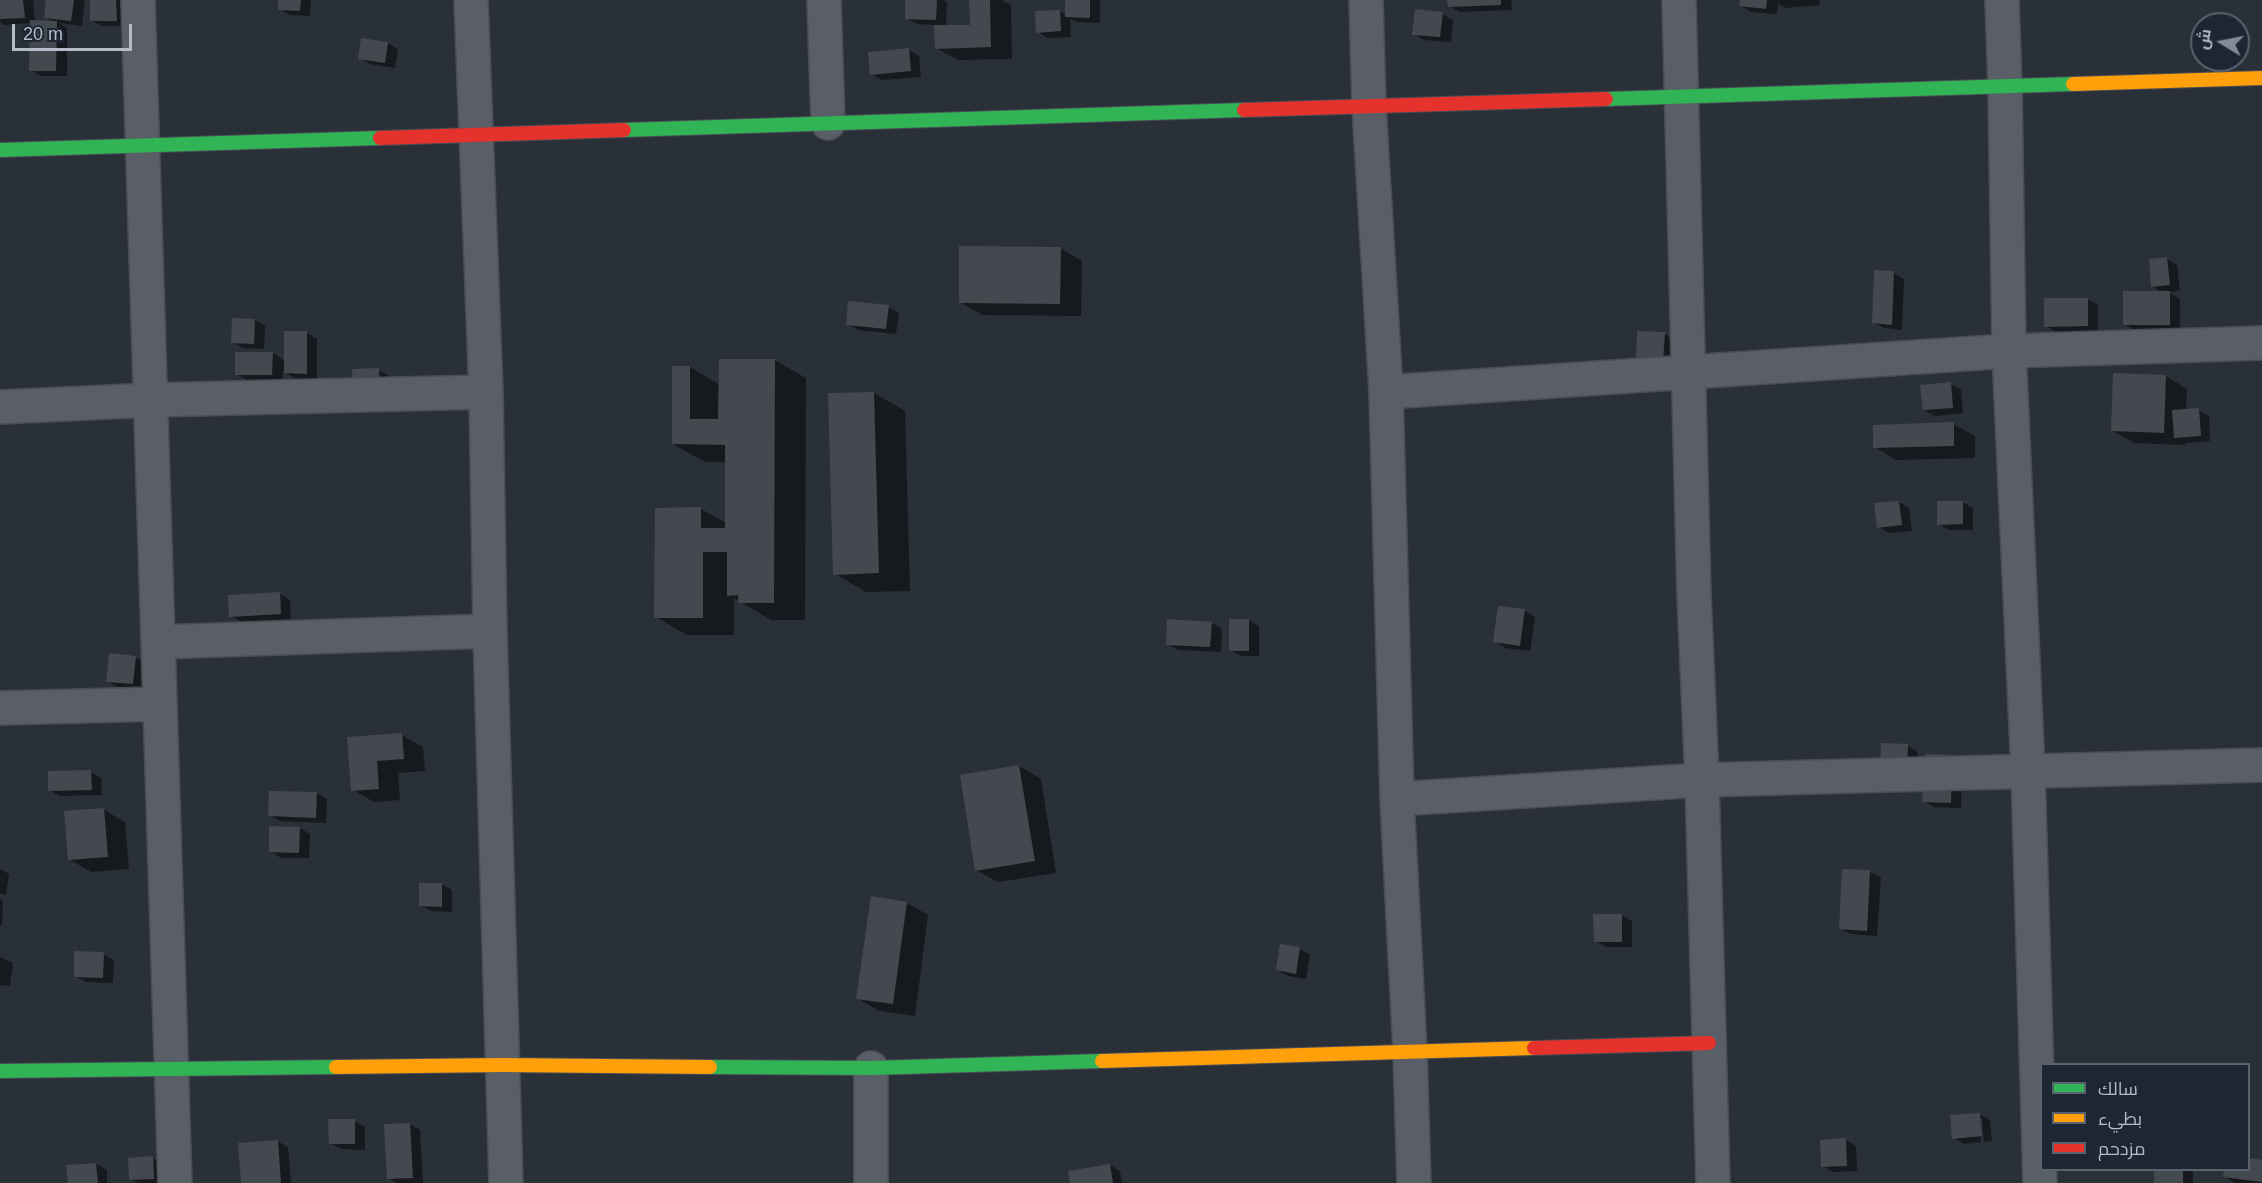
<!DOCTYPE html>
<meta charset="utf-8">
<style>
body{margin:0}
#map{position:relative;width:2262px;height:1183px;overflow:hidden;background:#2a3038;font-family:Helvetica,Cairo,sans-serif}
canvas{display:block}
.legend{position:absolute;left:2040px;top:1063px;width:210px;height:108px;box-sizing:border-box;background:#1d2633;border:2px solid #59626f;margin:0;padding:8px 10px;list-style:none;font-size:18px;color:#b4bcc9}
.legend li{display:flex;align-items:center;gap:12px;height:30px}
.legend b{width:30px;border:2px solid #59626f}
.north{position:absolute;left:2190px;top:12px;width:60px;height:60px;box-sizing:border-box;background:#1d2633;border:2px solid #59626f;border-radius:50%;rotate:280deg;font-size:16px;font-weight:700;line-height:24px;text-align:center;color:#b4bcc9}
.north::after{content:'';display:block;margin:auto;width:21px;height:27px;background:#848b96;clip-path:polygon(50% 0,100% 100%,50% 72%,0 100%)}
.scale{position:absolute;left:12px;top:24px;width:120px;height:27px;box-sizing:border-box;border:3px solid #b4bcc9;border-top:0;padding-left:8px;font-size:18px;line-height:21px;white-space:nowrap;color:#b4bcc9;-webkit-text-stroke:4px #1d2633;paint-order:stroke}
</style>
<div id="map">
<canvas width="2262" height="1183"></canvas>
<ul class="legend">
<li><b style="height:8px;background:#30b455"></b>سالك</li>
<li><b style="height:8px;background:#ff9f0a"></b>بطيء</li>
<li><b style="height:8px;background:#e5322d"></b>مزدحم</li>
</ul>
<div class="north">ش</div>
<div class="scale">20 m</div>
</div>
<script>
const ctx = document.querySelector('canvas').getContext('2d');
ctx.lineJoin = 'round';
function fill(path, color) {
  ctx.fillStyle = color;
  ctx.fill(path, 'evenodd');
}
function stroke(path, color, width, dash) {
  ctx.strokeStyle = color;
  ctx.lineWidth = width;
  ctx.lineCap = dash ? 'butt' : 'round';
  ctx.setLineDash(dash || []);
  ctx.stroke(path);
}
const shadow = new Path2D(`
 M0,0H33L35,22H54L45,17L47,0H85L82,26L59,23L67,28V76H41L31,70V23L4,25L0,22Z
 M91,0H126L127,26H102L91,20Z
 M280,0H311L310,16L290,15L280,9Z
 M907,0H943L947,2L946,26H972L971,0H1001L1011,5L1012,59L958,60L936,48V25L917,24L906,18Z
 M1067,0H1100V23L1077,22L1070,19L1071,37L1048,38L1038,32L1060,11L1066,15Z
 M1449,0H1511L1512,10L1460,12L1449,6Z
 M1741,0H1819L1820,5L1785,8L1778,3L1777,14L1751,12L1741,6Z
 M1442,14L1453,20L1451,42L1424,40L1414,34Z
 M388,43L398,49L395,68L370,64L360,58Z
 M909,50L919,56L921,77L882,80L871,74Z
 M1060,248L1082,261L1081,316L982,315L960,302Z
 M2167,259L2177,265L2180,291L2168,292L2180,299V330H2135L2124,324L2163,293L2152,286Z
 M1894,273L1904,279L1902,330L1884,328L1873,322Z
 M2087,299L2098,305V332H2056L2046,326Z
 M888,307L899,313L896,334L858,330L848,324Z
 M255,320L265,326L264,349L243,348L232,342Z
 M307,333L317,339V379H296L283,371V381L247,380L236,374L273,353L285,361Z
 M1664,334L1675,340L1674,367H1648Z
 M774,360L806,378L805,620H771L734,598V635H687L656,617L701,509L726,523L727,462H705L673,444L690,367L720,385Z
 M379,370L389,376L390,400L354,394Z
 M2166,376L2187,389L2186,410H2198L2209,416L2210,441L2185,443V445L2134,443L2113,431Z
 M1950,384L1961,390L1963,413L1934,416L1924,410Z
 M874,393L905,411L910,591L866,592L835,574Z
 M1953,424L1975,436V458L1896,460L1875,447Z
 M1899,502L1909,508L1912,531L1889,533L1879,527Z
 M1962,502L1973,508V530H1949L1939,524Z
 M280,594L290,600L291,619L241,622L231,616Z
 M1499,608L1525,611L1535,617L1530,651L1505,648L1495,641Z
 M1249,620L1259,626V656H1241L1230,650Z
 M1212,623L1222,629L1221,652L1178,650L1168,644Z
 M135,657L146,663L143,689L118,687L107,681Z
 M402,735L423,747L425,771L398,773L400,800L374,802L353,790L349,739Z
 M1908,746L1918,752L1917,775H1892Z
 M1926,755L1952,756L1962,762L1961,808L1934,807L1924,801Z
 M1019,766L1041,779L1056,873L998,882L976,870Z
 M91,772L101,778L102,795L60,796L49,790Z
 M317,793L327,799L326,823L280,821L269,815Z
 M104,810L125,822L129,869L91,872L69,859Z
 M300,828L310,834L309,858H281L270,851Z
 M0,869L9,874L6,895L0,894Z
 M1843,871L1870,872L1881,878L1877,936L1851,934L1840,928Z
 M421,884H442L452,890V912L431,911L420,905Z
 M872,898L907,903L928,915L915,1016L879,1011L857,998Z
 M0,899L3,900L2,925H0Z
 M1621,915L1632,921V947H1606L1595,941Z
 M1300,949L1310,955L1306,979L1288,976L1277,970Z
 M103,954L114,960L113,983L86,982L75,976Z
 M0,957L13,963L10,986L0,985Z
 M1979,1114L1990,1120L1992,1141L1984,1142L1982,1119H1979L1981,1142L1964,1144L1954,1138Z
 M354,1121L365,1127V1150L341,1149L330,1143Z
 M410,1124L420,1130L423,1183H396L388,1178Z
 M1846,1140L1856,1146L1857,1171L1833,1172L1822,1166Z
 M278,1141L288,1148L291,1183H242Z
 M153,1158L163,1164L164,1183H138L131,1179Z
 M2262,1161V1183H2235L2225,1177L2226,1170H2248Z
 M96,1164L107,1170V1183H69Z
 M1110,1165L1120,1171L1122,1183H1072Z
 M2156,1170H2193V1183H2156Z`);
const building = new Path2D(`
 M0,0H23L25,18L0,19Z
 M46,0H74L71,21L44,18Z
 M90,0H116L117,21H90Z
 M278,0H301L300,11L278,10Z
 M905,0H937L936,20L905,19Z
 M969,0H990L991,47L935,49L934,25H970Z
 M1065,0H1090V18L1065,17Z
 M1447,0H1501V5L1448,7Z
 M1740,0H1767L1766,9L1739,6Z
 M1415,9L1443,12L1440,37L1412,35Z
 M1060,10L1061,31L1036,33L1035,11Z
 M30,20L57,21L56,71H29Z
 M361,38L388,42L385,63L358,59Z
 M909,48L911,71L870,75L868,52Z
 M959,246L1061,247L1060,304L959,303Z
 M2167,257L2170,285L2151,287L2149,259Z
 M1874,270L1894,271L1892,325L1872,323Z
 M2123,291H2170V325H2123Z
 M2044,298H2088V326L2044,327Z
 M848,301L889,305L886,329L846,325Z
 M232,318L255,319L254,344L231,343Z
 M284,331H307V374L284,373Z
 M1637,331L1665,332L1663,362H1636Z
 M235,352H273L272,375H235Z
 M719,359H775L774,603H738V595L727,596V552H703V618H654L655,508L701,507V528H725V445L672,444V366H690V419H718Z
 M379,368L380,394L353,395L352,369Z
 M2113,373L2166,375L2164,433L2111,431Z
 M1951,382L1953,408L1923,410L1920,385Z
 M874,392L879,573L833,575L828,393Z
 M2199,408L2201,436L2174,438L2172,410Z
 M1954,422V446L1873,448V425Z
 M1899,501L1902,525L1877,528L1874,503Z
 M1937,501H1963V524L1937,525Z
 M280,592L281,614L229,617L228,595Z
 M1498,606L1525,609L1520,646L1493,642Z
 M1167,619L1212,622L1210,647L1166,645Z
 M1229,619H1249V651H1229Z
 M109,653L136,656L133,684L106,682Z
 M402,733L404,759L377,761L379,789L351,791L347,737Z
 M1881,743L1908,744L1907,770L1880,769Z
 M1925,754L1952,755L1951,803L1922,802Z
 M1019,765L1035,861L975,871L960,775Z
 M91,770L92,790L48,791V771Z
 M269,791L317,792L316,818L268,816Z
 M104,808L108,857L68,860L64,811Z
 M269,826L300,827L299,853L269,852Z
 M1842,869L1870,870L1867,931L1839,929Z
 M419,883H442V907L419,906Z
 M871,896L907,902L893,1004L856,999Z
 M1593,914H1622V942H1594Z
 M1280,944L1300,947L1296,974L1276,970Z
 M74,951L104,952L103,978L74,977Z
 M1980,1113L1982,1136L1952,1139L1950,1115Z
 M328,1119H355V1144H329Z
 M410,1123L413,1178L387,1179L384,1124Z
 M1846,1138L1847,1166L1821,1167L1820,1140Z
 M278,1140L281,1183H241L238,1143Z
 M153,1156L154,1179L129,1180L128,1158Z
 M2248,1158L2262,1160V1182L2223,1177L2224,1170H2248Z
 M96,1163L98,1183H68L66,1165Z
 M1110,1164L1113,1183H1070L1068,1171Z
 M2154,1170H2183V1183H2154Z`);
const street = new Path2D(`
 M138,0L175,1183
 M471,0L486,392L490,631L506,1183
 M824,0L828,123
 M1366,0L1369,106L1386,392L1397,799L1410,1051L1414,1183
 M1679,0L1694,594L1702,780L1713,1183
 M2002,0L2005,86L2009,351L2028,771L2040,1183
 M1386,392L2009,351L2262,343
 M0,407L152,400L486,392
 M158,642L490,631
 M0,708L160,704
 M1397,799L1702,780L2262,765
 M871,1068V1183`);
const fast = new Path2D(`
 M1606,99L2073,84
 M624,130L1244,110
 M0,150L380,138
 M710,1067L871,1068L1102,1061
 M0,1071L336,1067`);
const slow = new Path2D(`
 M2073,84L2262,78
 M1102,1061L1534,1048
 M336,1067L502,1065L710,1067`);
const jam = new Path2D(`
 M1244,110L1606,99
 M380,138L624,130
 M1534,1048L1709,1043`);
fill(shadow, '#0007');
fill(building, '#444950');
stroke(street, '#484c53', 36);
stroke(fast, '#484c53', 16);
stroke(slow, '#484c53', 16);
stroke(jam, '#484c53', 16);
stroke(street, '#5a5e66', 33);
stroke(fast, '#30b455', 14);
stroke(slow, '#ff9f0a', 14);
stroke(jam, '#e5322d', 14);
</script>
